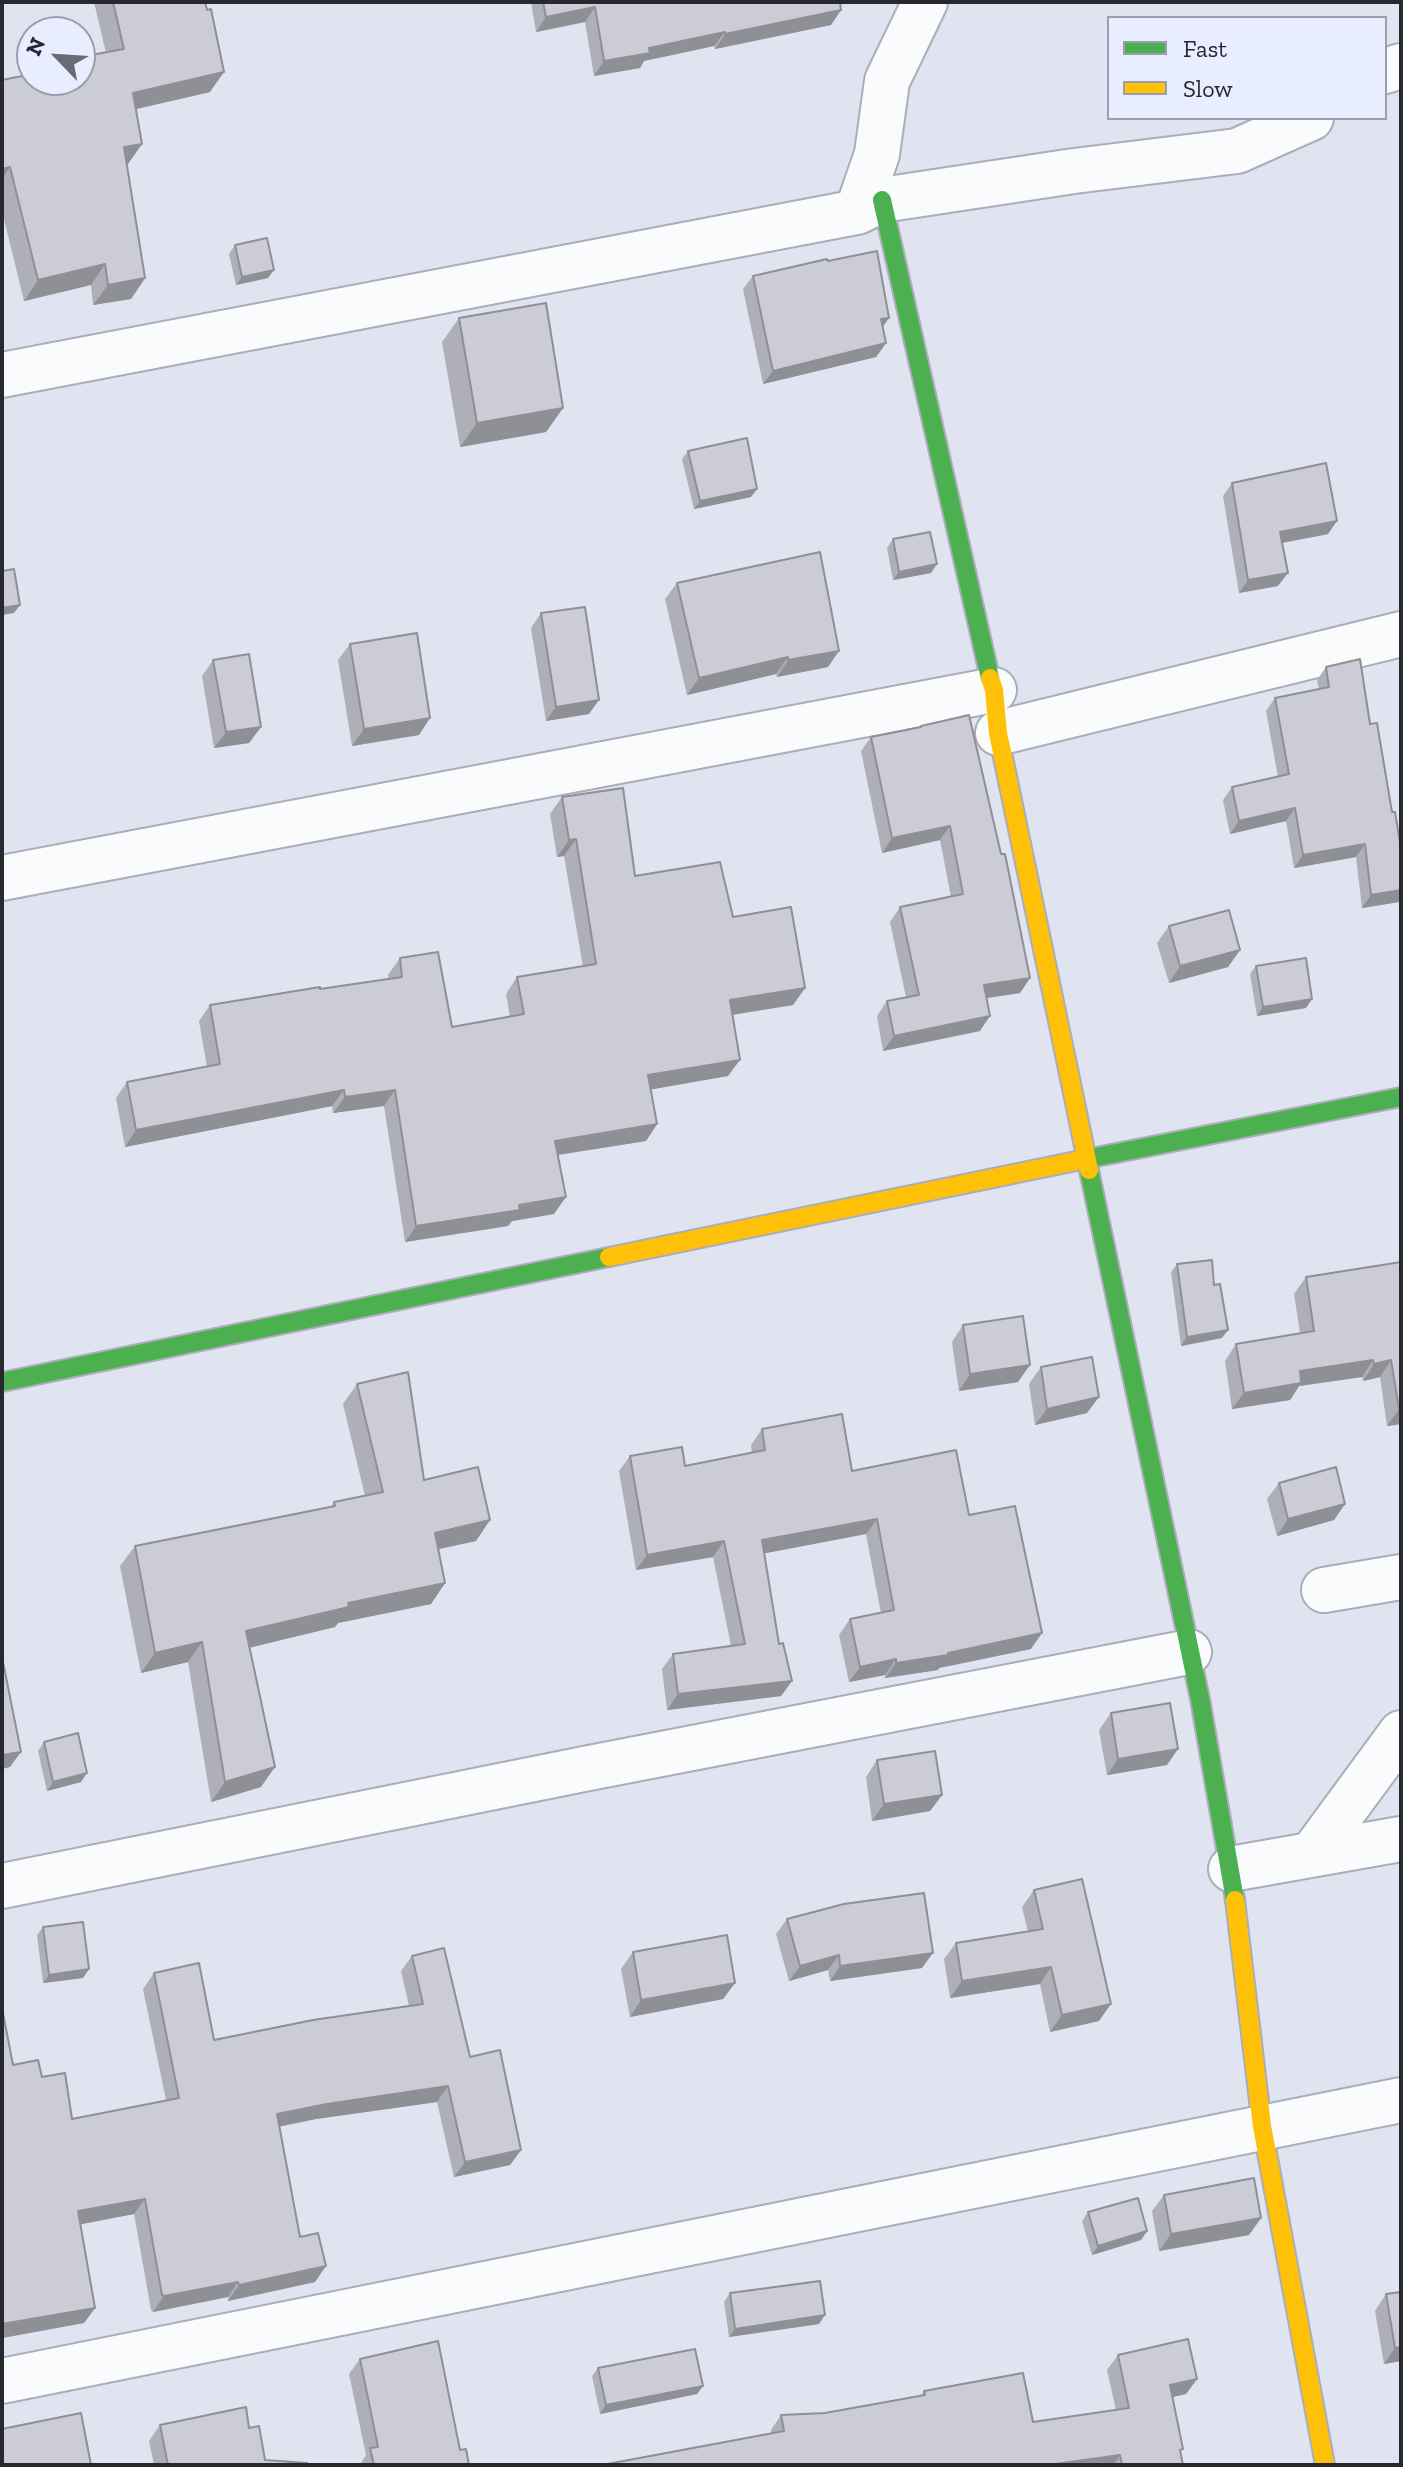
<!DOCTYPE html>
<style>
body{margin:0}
#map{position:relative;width:1403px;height:2467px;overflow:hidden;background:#e0e3f0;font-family:"Zilla Slab",serif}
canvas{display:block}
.frame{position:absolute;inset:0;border:4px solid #272931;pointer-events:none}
.legend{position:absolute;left:1107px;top:16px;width:280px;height:104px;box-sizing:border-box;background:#e8edff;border:2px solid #9b9fad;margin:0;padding:10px 14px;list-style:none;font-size:24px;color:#272931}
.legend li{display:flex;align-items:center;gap:16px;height:40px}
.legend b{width:40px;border:2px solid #9b9fad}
.north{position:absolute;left:16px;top:16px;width:80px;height:80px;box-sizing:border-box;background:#e8edff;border:2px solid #9b9fad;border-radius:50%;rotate:295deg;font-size:22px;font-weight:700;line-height:32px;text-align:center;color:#272931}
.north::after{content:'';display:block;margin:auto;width:28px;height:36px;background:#686a74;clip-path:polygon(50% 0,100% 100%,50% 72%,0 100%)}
</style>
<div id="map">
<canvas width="1403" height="2467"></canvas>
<div class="frame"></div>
<ul class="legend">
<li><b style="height:10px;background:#4caf50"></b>Fast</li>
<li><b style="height:10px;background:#ffc107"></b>Slow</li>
</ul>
<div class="north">N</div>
</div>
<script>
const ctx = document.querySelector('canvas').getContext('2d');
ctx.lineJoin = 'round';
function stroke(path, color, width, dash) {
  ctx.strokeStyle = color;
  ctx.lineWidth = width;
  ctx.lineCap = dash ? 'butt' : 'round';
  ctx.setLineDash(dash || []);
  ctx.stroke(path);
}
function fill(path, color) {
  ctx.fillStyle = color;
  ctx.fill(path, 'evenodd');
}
const street = new Path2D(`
 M1385,71L1401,66
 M857,212L877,154L887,81L925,2
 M2,375L857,212L882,200L1074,171L1237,151L1311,118
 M998,733L1401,634
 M2,878L994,690
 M1324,1590L1401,1577
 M1312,1854L1401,1733
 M1231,1869L1401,1839
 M2,1886L589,1768L1189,1652
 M2,2381L1401,2100`);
const fast = new Path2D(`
 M882,200L990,678
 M1086,1159L1401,1097
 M1089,1170L1200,1699L1235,1900
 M2,1382L609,1257`);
const slow = new Path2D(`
 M990,678L994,690L998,733L1089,1170
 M609,1257L1086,1159
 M1235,1900L1262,2126L1325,2465`);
const wall = new Path2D(`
 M94,2H205L210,92L136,109L142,144L127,164L145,278L131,299L93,305L91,285L24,301L2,211V80H80L106,53Z
 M531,2H840L841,10L831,25L715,49L714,46L644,61L640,68L594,76L585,22L536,32Z
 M235,245L268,278L236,285L229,254Z
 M828,261L883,327L886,343L876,357L763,384L743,289L753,276Z
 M459,318L563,408L546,432L460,447L442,342Z
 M688,451L751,497L694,509L682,459Z
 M1232,483L1328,534L1282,543L1278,586L1239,593L1223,496Z
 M893,539L931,573L893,580L887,548Z
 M677,583L828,667L777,677L776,674L687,695L665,599Z
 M541,613L589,714L546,721L531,628Z
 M350,644L430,718L419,735L352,746L338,660Z
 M213,660L261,727L249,743L214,748L202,676Z
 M1326,667L1370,724L1400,842H1401V900L1399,902L1362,908L1356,857L1294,868L1286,821L1230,834L1223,800L1232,787L1278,777L1266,711L1275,698L1319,689L1317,680Z
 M921,726L1001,854L1030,978L1020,993L987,998L980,1031L883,1051L877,1016L887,1001L906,997L890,922L900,907L951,897L940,840L882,853L861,751L871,737L919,728Z
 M562,797L635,876L733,917L805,988L793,1005L732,1015L728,1076L651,1089L657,1124L646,1141L558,1155L554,1214L512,1221L508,1226L405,1242L384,1106L333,1113L332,1106L125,1147L116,1098L127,1082L207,1067L199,1021L210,1005L389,979L388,975L400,958L452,1027L510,1017L506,994L517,977L583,967L564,856L557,857L550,814Z
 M1169,926L1240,950L1228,967L1169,983L1157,943Z
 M1256,966L1306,1008L1257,1016L1250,974Z
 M1401,1262V1424L1387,1426L1380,1377L1363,1381L1362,1377L1299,1386L1290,1400L1232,1409L1225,1361L1236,1344L1300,1333L1294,1294L1306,1277Z
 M1177,1264L1214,1285L1222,1338L1181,1346L1171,1272Z
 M963,1325L1018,1382L959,1391L952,1342Z
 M1041,1367L1087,1413L1035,1425L1029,1384Z
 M357,1384L424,1480L476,1541L438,1549L445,1583L431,1604L338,1623L335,1627L250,1647L261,1787L211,1802L188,1662L141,1673L120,1566L135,1546L331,1507L334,1502L365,1496L343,1404Z
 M762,1429L852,1471L969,1515L1031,1649L939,1668L938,1670L885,1678V1675L849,1682L839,1635L850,1619L881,1613L866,1534L764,1553L779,1644L792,1681L781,1696L667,1710L662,1669L673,1654L731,1646L713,1557L636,1570L619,1471L630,1456L685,1466L752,1453L751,1445Z
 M1279,1483L1345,1504L1334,1520L1277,1536L1267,1499Z
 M1111,1713L1167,1765L1107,1775L1099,1730Z
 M44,1742L81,1782L47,1791L38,1751Z
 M877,1760L942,1795L930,1811L872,1821L866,1777Z
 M1034,1890L1099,2021L1050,2032L1040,1984L950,1998L944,1959L956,1943L1028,1932L1022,1907Z
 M787,1919L922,1968L830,1981L828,1970L789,1981L776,1934Z
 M43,1927L89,1969L83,1978L43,1983L37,1935Z
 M633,1952L735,1983L723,1999L630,2017L621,1969Z
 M412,1956L470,2057L521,2150L510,2165L454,2177L437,2102L316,2119L279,2127L300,2237L315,2282L228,2301V2297L153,2312L151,2310L134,2214L80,2224L95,2308L84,2323L2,2338V2008L13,2065L42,2077L72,2119L166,2100L143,1989L154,1973L214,2040L409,2006L401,1971Z
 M1164,2195L1261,2218L1249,2235L1159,2251L1152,2211Z
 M1088,2212L1147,2231L1141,2240L1092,2255L1082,2221Z
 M730,2293L819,2324L729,2337L724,2302Z
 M1386,2294L1401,2361L1384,2364L1375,2311Z
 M1118,2355L1197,2379L1186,2394L1172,2397L1183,2465H602L771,2433V2430L781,2415L825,2413L921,2396L924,2391L1033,2422L1116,2410L1107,2370Z
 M360,2359L460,2450L469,2465H360L366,2455L349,2374Z
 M598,2368L703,2386L697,2394L600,2414L592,2376Z
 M160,2425L249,2428L265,2460L307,2465H154L149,2441Z`);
const shadedWall = new Path2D(`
 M595,7L585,22L536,32L546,17Z
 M841,10L831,25L715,49L725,34Z
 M725,32L714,46L644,61L640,68L594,76L604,61L649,48Z
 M224,72L210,92L119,113L133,93Z
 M142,144L128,164L110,167L124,147Z
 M10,167L2,179V169Z
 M105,264L91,285L24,301L38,280Z
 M274,270L268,278L236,285L242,277Z
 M145,278L131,299L93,305L108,285Z
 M889,318L880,331L881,319Z
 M886,343L876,357L763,384L773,371Z
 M563,408L546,432L460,447L477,423Z
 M757,489L751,497L694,509L700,501Z
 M1337,521L1328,534L1271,545L1280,532Z
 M937,564L931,573L893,580L899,572Z
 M1288,573L1278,586L1239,593L1248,580Z
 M20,605L14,613L2,615V608Z
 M839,651L828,667L777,677L788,660Z
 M788,657L776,674L687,695L699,678Z
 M599,700L589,714L546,721L556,707Z
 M430,718L419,735L352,746L364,729Z
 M261,727L249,743L214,748L226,732Z
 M1295,808L1286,821L1230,834L1239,821Z
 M950,826L940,840L882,853L892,838Z
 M576,839L564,856L557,857L569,840Z
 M1365,844L1356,857L1294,868L1303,855Z
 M1401,890V900L1399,902L1362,908L1371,895Z
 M1240,950L1228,967L1169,983L1180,966Z
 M1030,978L1020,993L974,1000L984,985Z
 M805,988L793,1005L718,1017L730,1000Z
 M1312,999L1306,1008L1257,1016L1263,1007Z
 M990,1016L980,1031L883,1051L894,1036Z
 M740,1060L728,1076L637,1092L648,1075Z
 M344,1090L332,1106L125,1147L136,1130Z
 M395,1090L384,1106L333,1113L345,1097Z
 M657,1124L646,1141L544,1157L555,1141Z
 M566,1197L554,1214L512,1221L508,1226L405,1242L416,1226Z
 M1228,1330L1222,1338L1181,1346L1187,1337Z
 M1373,1360L1362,1377L1299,1386L1290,1400L1232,1409L1244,1393L1300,1371Z
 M1391,1360L1380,1377L1363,1381L1374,1364Z
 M1030,1365L1018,1382L959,1391L970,1374Z
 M1099,1397L1087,1413L1035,1425L1047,1409Z
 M1399,1409H1401V1424L1387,1426Z
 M1345,1504L1334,1520L1277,1536L1288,1519Z
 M877,1519L866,1534L751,1556L762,1540Z
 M490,1520L476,1541L421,1553L435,1533Z
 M724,1541L713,1557L636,1570L647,1555Z
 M445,1583L431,1604L338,1623L335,1627L232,1652L246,1631L348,1603Z
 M1042,1633L1031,1649L939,1668L938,1670L885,1678L896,1663Z
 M202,1642L188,1662L141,1673L155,1653Z
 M896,1659L885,1675L849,1682L860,1667Z
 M792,1681L781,1696L667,1710L678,1694Z
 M1178,1749L1167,1765L1107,1775L1118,1759Z
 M21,1752L10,1767L2,1769V1755Z
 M275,1767L261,1787L211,1802L225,1782Z
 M87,1773L81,1782L47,1791L53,1782Z
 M942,1795L930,1811L872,1821L884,1804Z
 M933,1953L922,1968L830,1981L840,1966Z
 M839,1955L828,1970L789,1981L800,1966Z
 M1051,1967L1040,1984L950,1998L962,1981Z
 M89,1969L83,1978L43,1983L49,1975Z
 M735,1983L723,1999L630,2017L641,2000Z
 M1111,2004L1099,2021L1050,2032L1062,2015Z
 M448,2086L437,2102L316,2119L266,2129L277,2114L327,2104Z
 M521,2150L510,2165L454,2177L465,2162Z
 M145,2199L134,2214L67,2227L78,2211Z
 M1261,2218L1249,2235L1159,2251L1171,2234Z
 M1147,2231L1141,2240L1092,2255L1098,2246Z
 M326,2266L315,2282L228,2301L239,2285Z
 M238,2282L228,2297L153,2312L164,2296Z
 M95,2308L84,2323L2,2338V2324Z
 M825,2315L819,2324L729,2337L735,2329Z
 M1401,2347V2361L1384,2364L1395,2348Z
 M1197,2379L1186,2394L1159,2400L1170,2385Z
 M703,2386L697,2394L600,2414L606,2405Z
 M1120,2455L1113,2465H1048Z`);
const building = new Path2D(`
 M113,2H205L207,10L211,9L224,72L133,93L142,144L124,147L145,278L108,285L105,264L38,280L10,167L2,169V80L32,74V80H80V57L124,49Z
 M543,2H840L841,10L725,34V32L649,48L650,53L604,61L595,7L546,17Z
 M267,238L274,270L242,277L235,245Z
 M877,251L889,318L881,319L886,343L773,371L753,276L827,259L828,261Z
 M546,303L563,408L477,423L459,318Z
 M747,438L757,489L700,501L688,451Z
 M1326,463L1337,521L1280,532L1288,573L1248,580L1232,483Z
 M930,532L937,564L899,572L893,539Z
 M820,552L839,651L788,660V657L699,678L677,583Z
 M14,569L20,605L2,608V571Z
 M585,607L599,700L556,707L541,613Z
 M417,633L430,718L364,729L350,644Z
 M249,654L261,727L226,732L213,660Z
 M1360,659L1370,724L1377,723L1392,812H1395L1400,842H1401V890L1371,895L1365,844L1303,855L1295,808L1239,821L1232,787L1289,774L1275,698L1329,687L1326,667Z
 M969,715L1001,854H1005L1030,978L984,985L990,1016L894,1036L887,1001L919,995L900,907L963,894L950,826L892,838L871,737L921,727V726Z
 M623,788L635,876L720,862L733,917L791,907L805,988L730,1000L740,1060L648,1075L657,1124L555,1141L566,1197L519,1205L520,1210L416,1226L395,1090L345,1097L344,1090L136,1130L127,1082L220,1064L210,1005L320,987V989L402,977L400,958L438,952L452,1027L524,1014L517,977L596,964L576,839L569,840L562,797Z
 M1229,910L1240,950L1180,966L1169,926Z
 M1306,958L1312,999L1263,1007L1256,966Z
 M1212,1260L1214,1285L1220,1284L1228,1330L1187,1337L1177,1264Z
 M1401,1262V1409H1399L1391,1360L1374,1364L1373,1360L1300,1371L1301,1383L1244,1393L1236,1344L1314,1331L1306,1277Z
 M1023,1316L1030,1365L970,1374L963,1325Z
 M1092,1357L1099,1397L1047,1409L1041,1367Z
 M408,1372L424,1480L478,1467L490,1520L435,1533L445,1583L348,1603L349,1607L246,1631L275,1767L225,1782L202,1642L155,1653L135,1546L335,1506L334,1502L383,1492L357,1384Z
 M842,1414L852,1471L956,1450L969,1515L1015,1506L1042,1633L948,1653V1655L896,1663V1659L860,1667L850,1619L894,1610L877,1519L762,1540L779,1644L783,1643L792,1681L678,1694L673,1654L745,1644L724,1541L647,1555L630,1456L682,1447L685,1466L765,1450L762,1429Z
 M1336,1467L1345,1504L1288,1519L1279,1483Z
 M2,1657L21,1752L2,1755Z
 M1170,1703L1178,1749L1118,1759L1111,1713Z
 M78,1733L87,1773L53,1782L44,1742Z
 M935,1751L942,1795L884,1804L877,1760Z
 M1082,1879L1111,2004L1062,2015L1051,1967L962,1981L956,1943L1043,1929L1034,1890Z
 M924,1893L933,1953L840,1966L839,1955L800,1966L787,1919L844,1904Z
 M83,1922L89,1969L49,1975L43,1927Z
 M727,1935L735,1983L641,2000L633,1952Z
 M444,1948L470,2057L500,2050L521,2150L465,2162L448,2086L327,2104L277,2114L300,2237L318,2233L326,2266L239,2285L238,2282L164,2296L162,2295L145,2199L78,2211L95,2308L2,2324V2008L13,2065L38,2060L42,2077L65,2073L72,2119L179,2098L154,1973L199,1963L214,2040L313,2020L423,2004L412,1956Z
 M1254,2178L1261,2218L1171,2234L1164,2195Z
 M1138,2198L1147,2231L1098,2246L1088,2212Z
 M820,2281L825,2315L735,2329L730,2293Z
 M1401,2292V2347L1395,2348L1386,2294Z
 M1188,2339L1197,2379L1170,2385L1183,2449L1180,2450L1183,2465H1122L1120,2455L1048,2465H602L784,2431L781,2415L825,2413L925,2395L924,2391L1023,2373L1033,2422L1129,2408L1118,2355Z
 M438,2341L460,2450L466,2449L469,2465H374L370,2448L378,2447L360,2359Z
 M695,2349L703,2386L606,2405L598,2368Z
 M246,2407L249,2428L259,2426L265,2460L307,2463V2465H168L160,2425Z
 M81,2413L91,2465H2V2429Z`);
stroke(street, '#abaeb8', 48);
stroke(fast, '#abaeb8', 22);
stroke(slow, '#abaeb8', 22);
stroke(street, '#fafbfd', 44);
stroke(fast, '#4caf50', 18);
stroke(slow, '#ffc107', 18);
fill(wall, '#afafb8');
fill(shadedWall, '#8f8f96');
fill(building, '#ccccd6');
stroke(building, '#8f8f96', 2);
</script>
